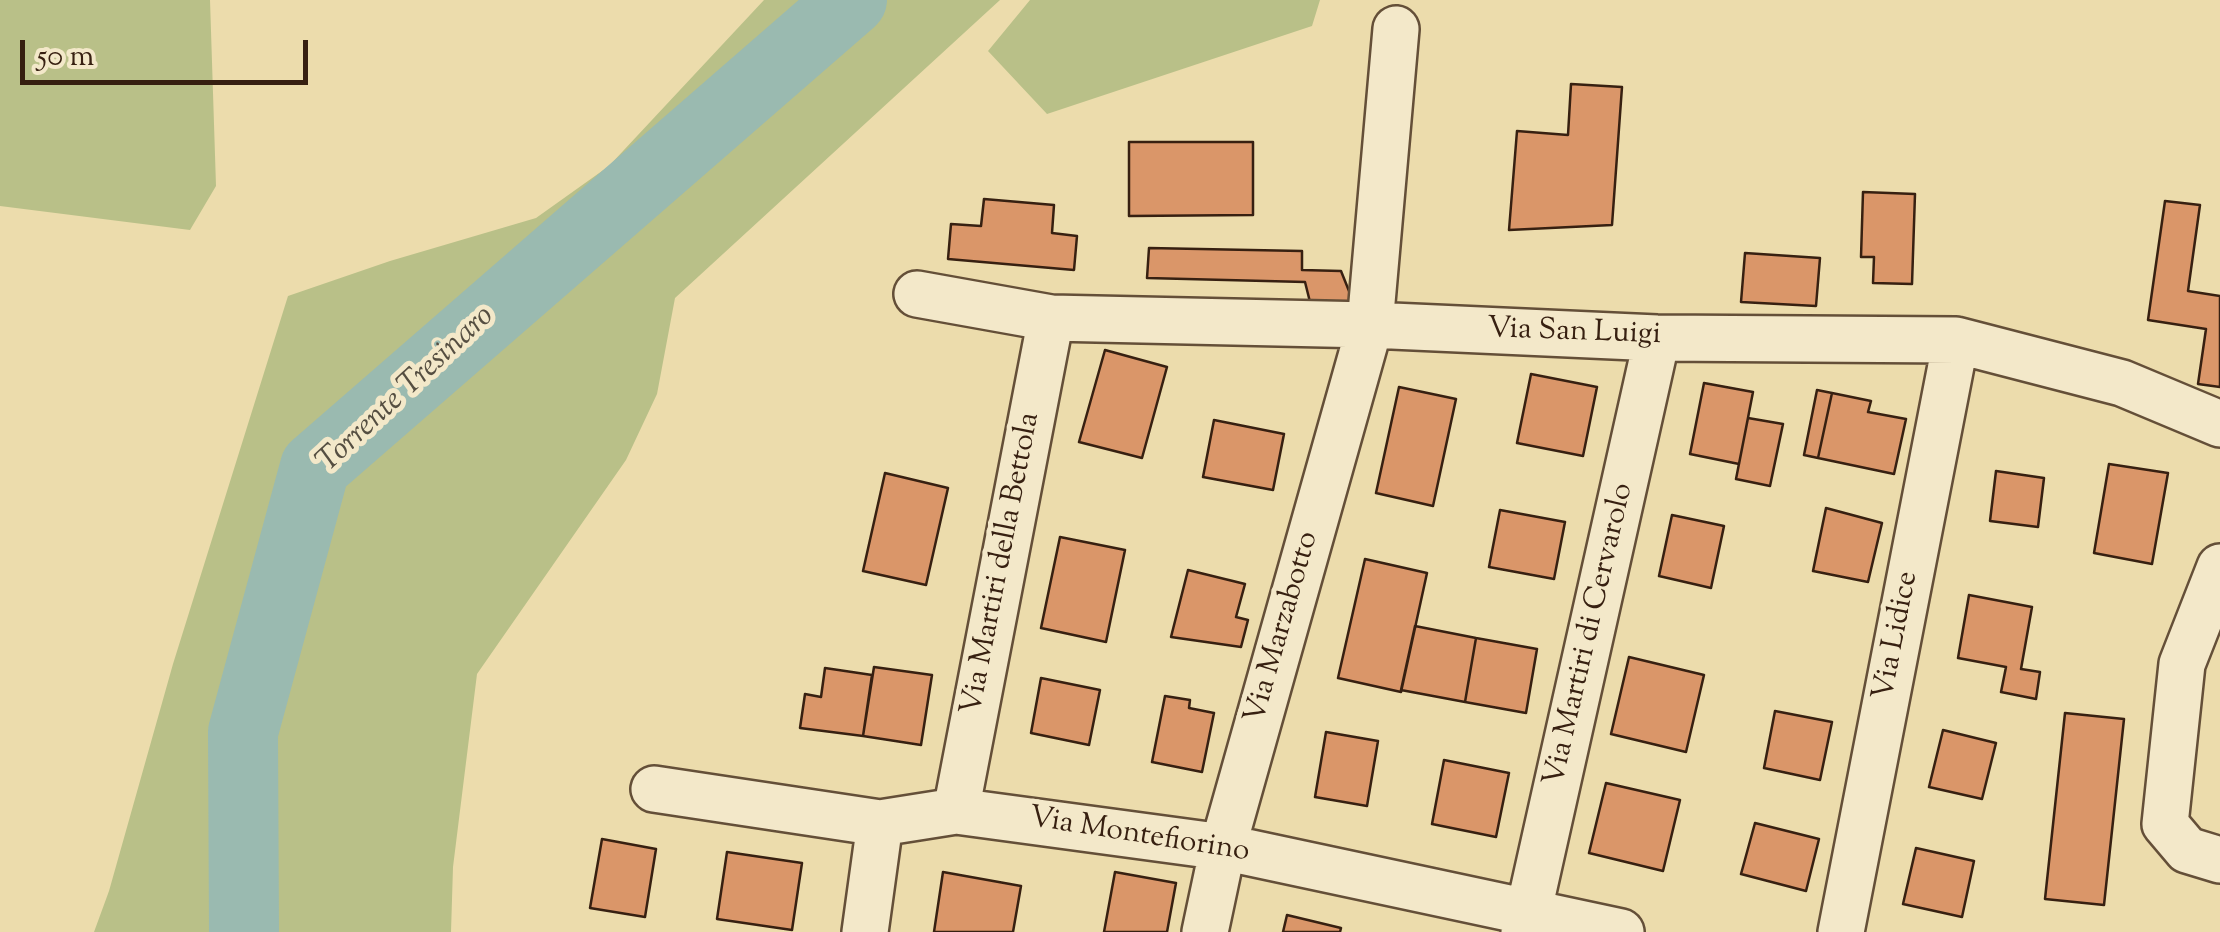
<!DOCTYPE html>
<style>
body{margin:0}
#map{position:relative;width:2220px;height:932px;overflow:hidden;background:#ecdcac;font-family:"Sorts Mill Goudy",serif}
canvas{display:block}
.scale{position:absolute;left:20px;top:40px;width:288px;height:45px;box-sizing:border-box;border:5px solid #372011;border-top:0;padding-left:12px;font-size:30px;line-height:35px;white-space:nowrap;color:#372011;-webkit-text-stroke:8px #f3e8c9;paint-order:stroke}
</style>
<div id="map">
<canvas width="2220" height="932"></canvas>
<div class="scale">50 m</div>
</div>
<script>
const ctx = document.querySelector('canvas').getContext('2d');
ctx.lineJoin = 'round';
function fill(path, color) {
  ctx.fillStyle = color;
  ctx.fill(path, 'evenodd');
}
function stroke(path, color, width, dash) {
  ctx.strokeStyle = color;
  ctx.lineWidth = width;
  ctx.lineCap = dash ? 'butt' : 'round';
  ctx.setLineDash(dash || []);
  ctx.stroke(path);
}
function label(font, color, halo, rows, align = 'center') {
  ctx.font = font + ' "Sorts Mill Goudy",serif';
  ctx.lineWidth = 10;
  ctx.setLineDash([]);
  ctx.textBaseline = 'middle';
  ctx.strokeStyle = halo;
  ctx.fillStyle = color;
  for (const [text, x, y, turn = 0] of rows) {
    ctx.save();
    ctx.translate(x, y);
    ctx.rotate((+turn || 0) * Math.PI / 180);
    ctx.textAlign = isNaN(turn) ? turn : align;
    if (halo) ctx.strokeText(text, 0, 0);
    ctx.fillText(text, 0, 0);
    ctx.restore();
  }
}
const green = new Path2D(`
 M0,0H210L216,186L190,230L0,206Z
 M764,0H1000L675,298L657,394L626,460L477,674L453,867L451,932H94L109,891L173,664L288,296L390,261L536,218L609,166Z
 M1030,0H1320L1312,26L1047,114L988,51Z`);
const river = new Path2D(`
 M244,932L243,732L315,467L852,0`);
const building = new Path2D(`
 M1571,84L1622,87L1612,225L1509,230L1517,131L1568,135Z
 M1129,142H1253V215L1129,216Z
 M1863,192L1915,194L1912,284L1873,283L1874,257H1861Z
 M984,199L1054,205L1052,233L1077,236L1074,270L948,259L951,224L981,226Z
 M2165,201L2200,205L2188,291L2220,296V387L2198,384L2206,329L2148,320Z
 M1149,248L1302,251V270L1341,271L1357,311L1312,310L1305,282L1147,278Z
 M1745,253L1820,258L1816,306L1741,302Z
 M1105,350L1167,367L1142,458L1079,442Z
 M1531,374L1597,387L1583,456L1517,443Z
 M1704,383L1753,392L1739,464L1690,454Z
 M1399,387L1456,399L1433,506L1376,493Z
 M1817,390L1832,393L1818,458L1804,455Z
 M1832,393L1871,401L1868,412L1906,419L1894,474L1818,458Z
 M1748,418L1783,424L1770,486L1736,479Z
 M1214,420L1284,434L1273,490L1203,477Z
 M2109,464L2168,473L2152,564L2094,553Z
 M1996,471L2044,478L2038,527L1990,521Z
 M885,473L948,488L926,585L863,571Z
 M1826,508L1882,523L1868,582L1813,571Z
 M1500,510L1565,522L1554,579L1489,567Z
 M1672,515L1724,526L1711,588L1659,576Z
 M1060,537L1125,550L1106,642L1041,628Z
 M1365,559L1427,573L1401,692L1338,678Z
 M1188,570L1245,584L1236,617L1248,620L1241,647L1171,637Z
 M1969,595L2032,607L2021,669L2040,672L2036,699L2001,692L2006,667L1958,658Z
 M1415,626L1476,638L1465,702L1401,690Z
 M1476,638L1537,649L1526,713L1465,702Z
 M1629,657L1704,675L1686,752L1611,734Z
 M874,667L932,675L921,745L863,736Z
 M825,668L872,675L863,736L800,728L805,694L821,697Z
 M1041,678L1100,690L1089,745L1031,733Z
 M1165,696L1190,700L1189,708L1214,713L1202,772L1152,762Z
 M1775,711L1832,722L1820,780L1764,768Z
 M2065,713L2124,719L2104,905L2045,899Z
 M1943,730L1996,743L1982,799L1929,787Z
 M1326,732L1378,741L1367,806L1315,797Z
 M1444,760L1509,773L1496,837L1432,824Z
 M1606,783L1680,800L1663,871L1589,853Z
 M1755,823L1819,839L1806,891L1741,874Z
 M602,839L656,849L645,917L590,908Z
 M1916,848L1974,861L1962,917L1903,904Z
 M727,852L802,863L792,930L717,919Z
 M943,872L1021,886L1013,932H934Z
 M1115,872L1176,883L1167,932H1104Z
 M1287,915L1341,928L1340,932H1283Z`);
const minor = new Path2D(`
 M917,294L1051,318L1370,325L1657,338L1956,340L2122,383L2220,424
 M2220,567L2182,664L2165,824L2187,850L2220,860
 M654,789L880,823L956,811L1223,847L1621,932
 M956,811L1051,318
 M865,932L880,823
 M1205,932L1223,847L1370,325L1396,29
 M1524,932L1657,338
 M1841,932L1956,340`);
const streetNames = [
 ["Via San Luigi",1574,334,2],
 ["Via Martiri della Bettola",1003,564,-79],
 ["Via Marzabotto",1284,628,-74],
 ["Via Martiri di Cervarolo",1591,635,-77],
 ["Via Lidice",1898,636,-79],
 ["Via Montefiorino",1139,837,9]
];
const waterNames = [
 ["Torrente Tresinaro",407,391,-43]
];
fill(green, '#b9c088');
stroke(river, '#9abab0', 70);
fill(building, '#da9669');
stroke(building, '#372011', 2.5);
stroke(minor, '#644f38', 50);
stroke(minor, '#f3e8c9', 45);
label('30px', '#372011', '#f3e8c9', streetNames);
label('italic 32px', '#554e41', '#f3e8c9', waterNames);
</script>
